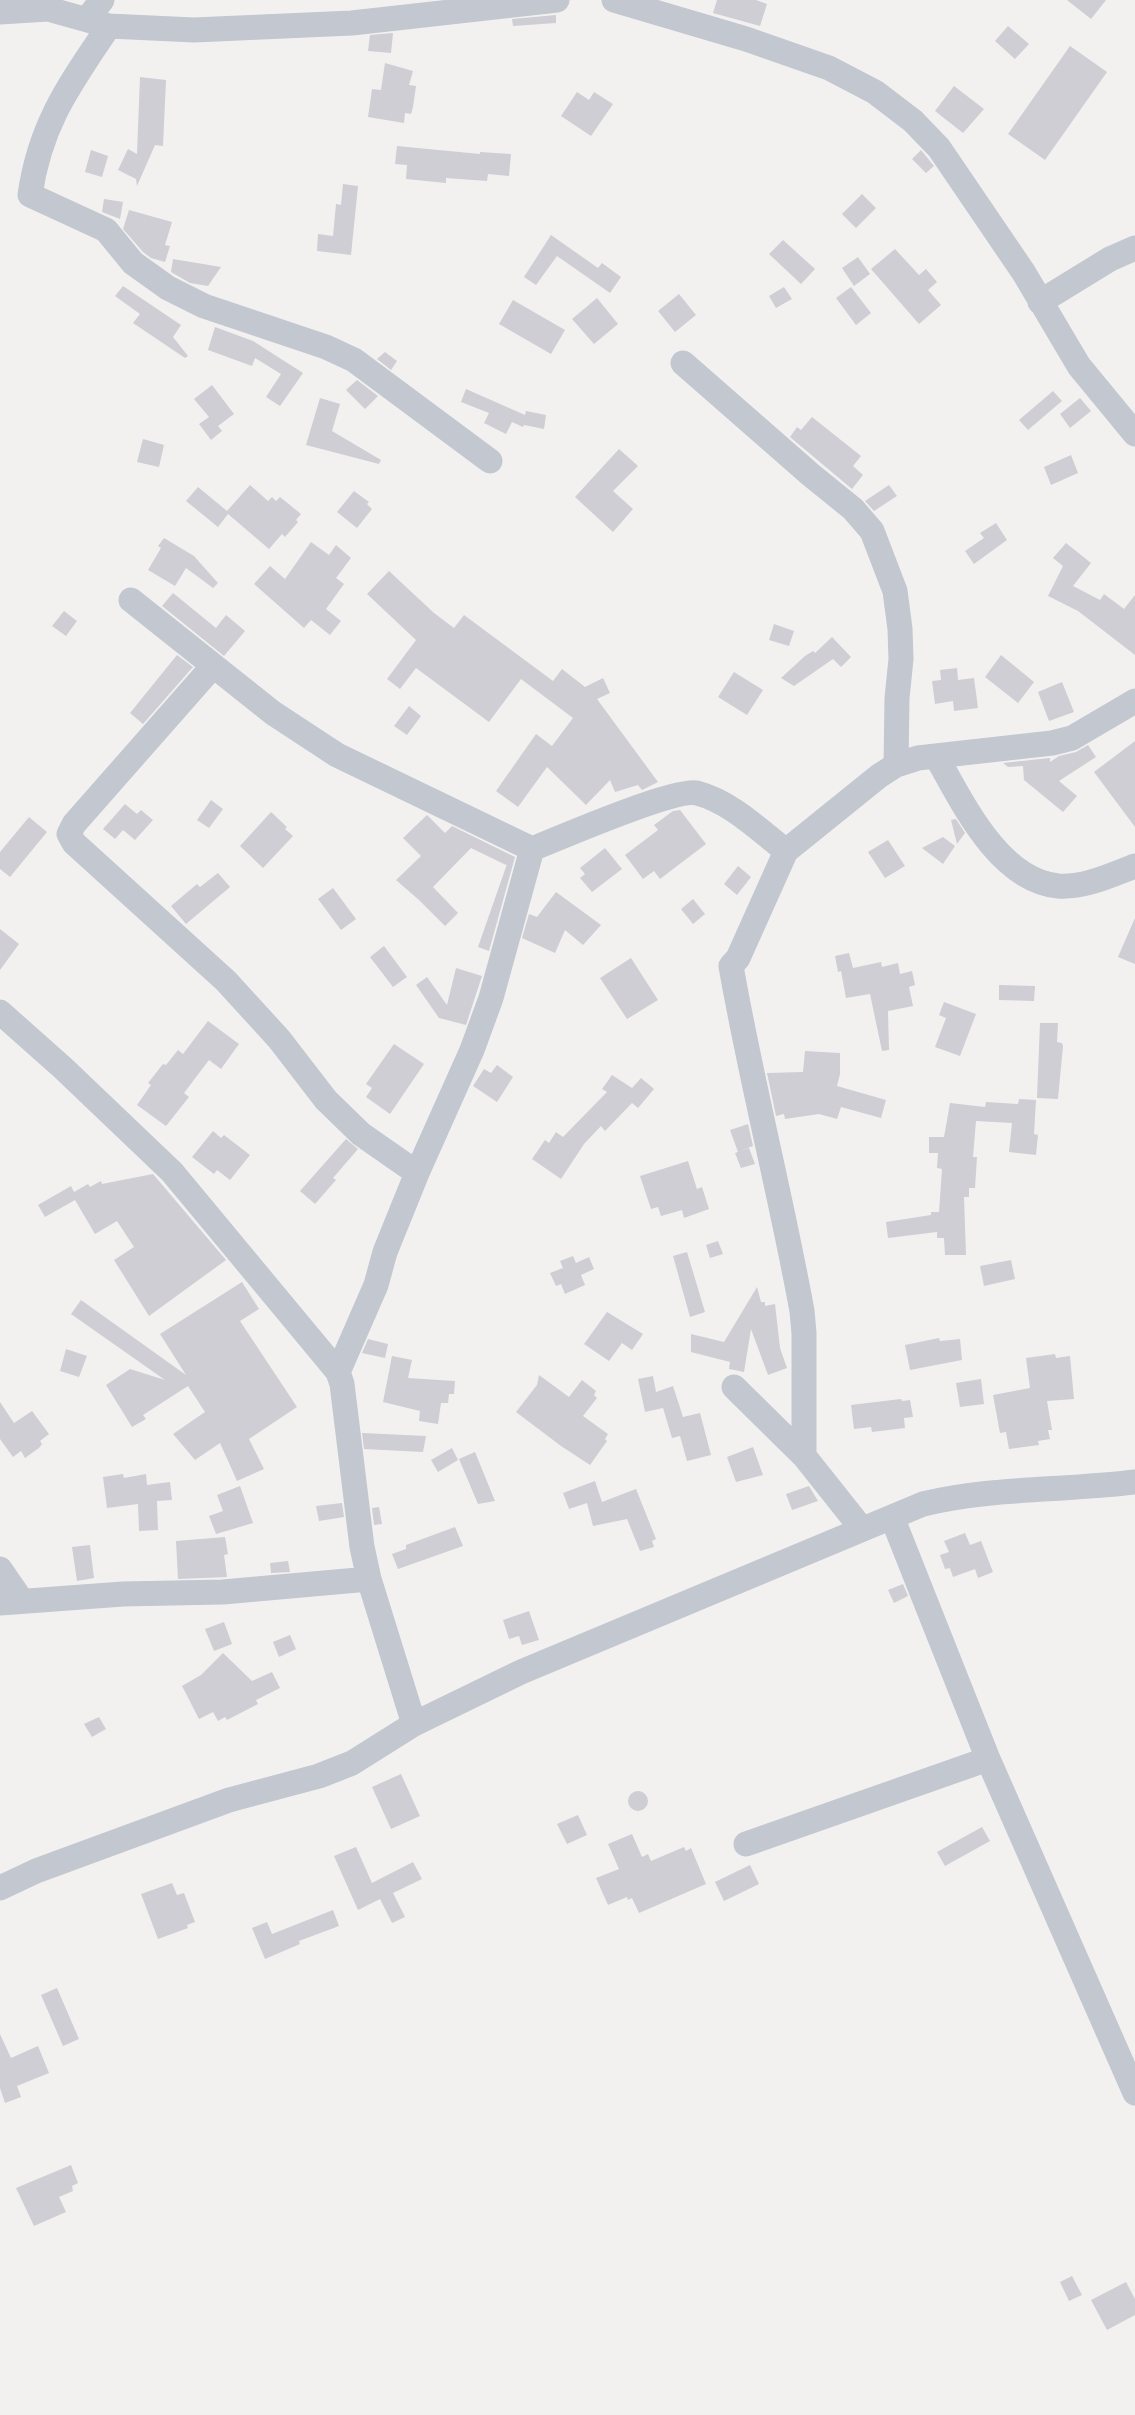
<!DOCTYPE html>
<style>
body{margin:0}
canvas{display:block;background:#f2f1f0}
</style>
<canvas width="1135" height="2415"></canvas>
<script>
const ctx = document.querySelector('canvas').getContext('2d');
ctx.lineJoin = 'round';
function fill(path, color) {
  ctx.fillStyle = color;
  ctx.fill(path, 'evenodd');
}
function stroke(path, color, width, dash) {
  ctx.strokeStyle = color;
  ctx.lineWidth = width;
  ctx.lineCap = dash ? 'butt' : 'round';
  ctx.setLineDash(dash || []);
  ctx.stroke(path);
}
const building = new Path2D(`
 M717,0H756L767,4L760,26L713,13Z
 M1067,0H1106L1091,19Z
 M556,15V23L513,26L512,19Z
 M1008,26L1029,44L1015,59L995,41Z
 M393,33L391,53L368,51L370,35Z
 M1070,46L1107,72L1045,160L1008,134Z
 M385,63L413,71L409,85L416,86L413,107L411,114L405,113L404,123L368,117L372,89L381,90Z
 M140,77L166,80L163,146L155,145L137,186L136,179L118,170L128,149L137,154Z
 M954,86L984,109L963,133L935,111Z
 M577,92L589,100L594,92L613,104L591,136L561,116Z
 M397,146L480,154V152L511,154L509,176L488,174L487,181L446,178V183L406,179L407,165L395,164Z
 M91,150L108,156L102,177L85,172Z
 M921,150L934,166L926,173L912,159Z
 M343,184L358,186L351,255L317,251L318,234L333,236L336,204L341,205Z
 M862,194L876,208L856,228L842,214Z
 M104,199L123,202L120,219L102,212Z
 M129,210L172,222L165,245L170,246L165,262L151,258L143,252L123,229Z
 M551,235L598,268L602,263L621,277L610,293L557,256L536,285L524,277Z
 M783,240L815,269L801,284L769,254Z
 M895,249L919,275L926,269L937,282L928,290L941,305L919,324L871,269Z
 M858,257L870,274L854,286L842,268Z
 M173,259L221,267L208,286L190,283L171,272Z
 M123,286L181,325L173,337L188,356L185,358L133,323L140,314L115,296Z
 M784,287L792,299L776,308L769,296Z
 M851,287L871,313L856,325L836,298Z
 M679,294L696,315L675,332L658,311Z
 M597,298L618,324L594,344L572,319Z
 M513,300L565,330L551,354L499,324Z
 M215,327L253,341L303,373L280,406L266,397L281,374L255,358L252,366L208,350Z
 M385,352L397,361L391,370L377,359Z
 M357,380L378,396L365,409L346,390Z
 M212,385L234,414L218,426L222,431L211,440L199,424L209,417L194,399Z
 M466,389L525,415L526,411L546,415L544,429L524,425L523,427L512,422L506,434L484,423L489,413L461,402Z
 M1053,391L1062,401L1028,430L1019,420Z
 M320,398L340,404L332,431L381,460L379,464L306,445Z
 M1080,398L1091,411L1070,428L1060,414Z
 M812,417L861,456L853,466L863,475L852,489L790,437L797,427L801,430Z
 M143,439L164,445L159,467L137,462Z
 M619,449L638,466L613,491L633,509L613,532L575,497Z
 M1071,455L1078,473L1051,485L1044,467Z
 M250,485L268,501L272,497L276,501L280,497L301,514L296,520L298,522L285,537L282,534L269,549L228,514L218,527L186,501L198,487L227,511Z
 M889,485L897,496L874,511L865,501Z
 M354,491L369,502L367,504L372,509L357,528L337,512Z
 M996,523L1007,540L974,564L965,551L984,538L980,533Z
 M164,538L194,556L218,583L213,588L186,568L175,586L148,570L161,548L158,546Z
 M311,542L329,555L336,545L351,558L336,578L344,584L326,609L341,621L330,635L311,620L304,628L254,584L270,566L285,579Z
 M1066,543L1091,563L1073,586L1100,600L1104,594L1124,609L1135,595V655L1078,611L1048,596L1063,566L1053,558Z
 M389,571L434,613L454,628L464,615L553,681L562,669L585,687L603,678L610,693L597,699L658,782L642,790L638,785L615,792L610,780L586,805L547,767L518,807L496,791L536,734L552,746L573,718L521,679L489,722L416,668L400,689L387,679L416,640L367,594Z
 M173,593L216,628L226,615L245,631L224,656L162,606Z
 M64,611L77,621L66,636L52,626Z
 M774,624L794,631L789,646L769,640Z
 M832,637L851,657L841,667L833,659L794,686L781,678L805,656L813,651L815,653Z
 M177,655L193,667L143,724L130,713Z
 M1001,655L1034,682L1018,703L985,677Z
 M957,668L958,680L974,678L978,708L954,711L953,701L935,704L932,681L941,680L940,670Z
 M734,672L763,690L747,715L718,697Z
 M1062,682L1074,712L1049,721L1038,692Z
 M409,706L421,716L407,735L394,726Z
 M1135,741V827L1094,772Z
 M1088,745L1096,757L1059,781L1077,796L1063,812L1024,780L1023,766L1008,767L1003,763L1050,758V762L1059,756L1076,752Z
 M211,800L223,809L209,828L197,820Z
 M125,804L137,814L141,810L153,820L135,840L123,830L115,839L103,829Z
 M680,810L706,844L660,879L654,871L643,879L625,855L658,830L654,825L673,811Z
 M271,812L287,827L285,829L293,836L263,868L240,846Z
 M427,815L445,833L452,826L515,857L489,951L478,947L507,864L506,865L471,848L433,887L458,913L445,926L419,900L396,880L421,856L403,838Z
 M29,817L47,832L10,877L0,869V852Z
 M956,819L965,833L957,844L951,820Z
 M943,837L955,846L943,864L922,848Z
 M888,840L905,866L885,878L868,852Z
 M605,848L622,869L592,892L580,878L585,874L580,868Z
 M738,866L751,877L737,895L724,884Z
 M218,873L230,887L186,924L171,906L197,884L200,887Z
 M333,888L356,919L341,930L318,899Z
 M556,892L601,925L583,945L565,930L555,953L522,938L529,914L537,917Z
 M693,899L705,914L693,924L681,909Z
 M1135,918V964L1118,957Z
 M0,929L19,944L0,970Z
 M384,946L407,977L393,987L370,957Z
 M849,953L853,968L881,962L882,967L898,963L900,974L912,971L915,985L909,987L913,1006L888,1011L889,1050L882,1051L870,994L846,998L841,971L838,972L835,956Z
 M631,958L658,1000L627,1019L600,978Z
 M456,968L482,976L466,1025L439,1018L416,985L427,977L447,1005Z
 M999,985L1035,986L1034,1001L999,1000Z
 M944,1002L976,1014L960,1056L935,1047L946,1018L939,1015Z
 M208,1021L239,1044L221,1069L209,1060L184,1093L189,1097L166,1126L137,1105L151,1085L148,1083L163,1064L166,1065L178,1050L183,1054Z
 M1040,1023H1058L1057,1042L1062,1043L1063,1046L1058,1099L1037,1098Z
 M394,1044L424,1064L390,1114L366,1097L372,1088L366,1084Z
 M805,1051L840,1053V1074L837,1086L886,1100L881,1118L841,1107L837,1119L819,1114L785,1119L784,1114L776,1116L767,1073L803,1072Z
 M497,1065L513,1077L497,1102L473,1086L484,1069L491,1073Z
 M612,1075L632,1088L641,1078L654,1089L638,1108L632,1103L605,1131L601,1126L584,1144L561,1179L532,1159L545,1140L549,1143L556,1132L563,1137L607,1092L602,1089Z
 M1019,1099L1036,1100L1034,1134L1038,1135L1036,1155L1009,1152L1012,1123L976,1121L973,1157H977L975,1188H969V1197H964L966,1255H945L944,1238H937V1232L888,1238L886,1222L931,1215V1212H939L942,1169L937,1168L938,1153H929V1137H944L950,1103L985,1107L986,1102L1018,1104Z
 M748,1124L753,1146L738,1152L730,1130Z
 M213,1131L221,1138L224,1135L250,1155L230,1180L217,1170L214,1174L192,1157Z
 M346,1139L358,1149L333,1178L336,1180L315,1204L300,1191Z
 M749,1148L755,1164L741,1168L735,1153Z
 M688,1161L697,1189L702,1187L709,1209L684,1218L682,1210L661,1216L658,1207L651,1209L640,1176Z
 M153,1174L226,1260L149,1316L114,1260L134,1247L117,1221L95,1234L75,1200L45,1217L38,1205L71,1186L74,1192L88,1184L90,1187L101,1181L102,1184Z
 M718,1241L723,1254L710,1258L706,1245Z
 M687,1252L705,1312L690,1317L673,1256Z
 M573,1256L576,1263L589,1257L594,1269L581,1275L585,1285L565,1294L561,1284L556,1286L550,1273L563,1268L560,1261Z
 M1011,1260L1015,1279L984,1286L980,1266Z
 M242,1282L259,1309L240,1321L297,1407L249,1439L264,1469L237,1481L220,1443L195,1460L173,1434L205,1412L188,1386L143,1415L146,1419L132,1427L106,1385L130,1369L165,1380L71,1314L81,1300L186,1375L160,1334Z
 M757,1287L761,1302H765V1306L775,1304L780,1348L787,1368L768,1375L751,1329L744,1372L729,1369L730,1362L691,1352V1334L724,1342Z
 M607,1312L643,1334L632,1350L622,1343L609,1361L584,1344Z
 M939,1338L940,1341L960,1339L962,1360L910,1370L905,1345Z
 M368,1339L388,1344L385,1358L362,1353Z
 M66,1349L87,1356L79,1377L60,1371Z
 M1055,1354L1056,1358L1070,1356L1074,1399L1047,1401L1052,1430H1048L1050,1439L1038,1441L1039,1445L1009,1449L1006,1432L1000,1433L993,1395L1030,1388L1026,1358Z
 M392,1356L412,1360L408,1378L455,1381L454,1394H449L448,1403H441L438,1424L419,1421L420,1411L383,1402Z
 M539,1375L569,1397L582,1380L596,1391L594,1395L597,1398L583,1416L608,1434L605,1439L607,1441L590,1465L561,1446L516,1412L537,1385Z
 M653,1376L656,1392L673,1386L683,1417L700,1413L711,1455L687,1461L680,1436L672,1438L663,1408L645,1412L638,1379Z
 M981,1379L984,1404L960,1407L956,1383Z
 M901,1399L902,1401L910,1400L913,1417L904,1418L905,1428L872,1432L871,1427L854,1429L851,1405Z
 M0,1402L14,1423L32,1411L49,1434L40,1441L42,1444L39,1448L25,1458L21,1451L13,1457L0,1439Z
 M362,1433L426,1436L423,1452L364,1449Z
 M753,1447L763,1475L736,1482L727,1457Z
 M452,1448L458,1460L438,1472L431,1460Z
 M475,1452L495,1501L478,1504L459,1459Z
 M123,1474L124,1478L146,1474L147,1485L170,1482L172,1500L157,1501L158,1530L139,1531L138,1504L107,1508L103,1477Z
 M595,1481L602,1502L636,1489L656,1539L652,1541L654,1547L640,1551L627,1519L593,1526L587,1503L569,1509L563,1493Z
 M240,1486L253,1523L216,1534L209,1516L223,1511L217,1495Z
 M809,1486L818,1501L792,1510L786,1494Z
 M342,1503L344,1517L319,1521L316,1506Z
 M379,1507L382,1524L374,1525L372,1508Z
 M455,1527L463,1546L398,1569L392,1554L406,1549V1545Z
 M965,1533L970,1545L981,1541L993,1572L978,1578L975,1569L953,1577L950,1568L945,1569L940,1555L949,1552L944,1541Z
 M225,1537L228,1554L224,1555L227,1577L178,1579L176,1541Z
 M90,1545L94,1578L77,1581L72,1547Z
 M288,1561L290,1572L271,1573L270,1563Z
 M903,1584L908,1596L894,1603L888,1590Z
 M529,1611L539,1640L522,1645L519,1636L509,1639L503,1620Z
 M224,1622L232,1644L214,1651L205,1629Z
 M290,1635L296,1649L279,1657L273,1642Z
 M223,1653L252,1681L272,1672L280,1688L256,1700L258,1704L227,1720L225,1717L218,1721L213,1712L199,1719L182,1686L201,1675Z
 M99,1717L106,1729L92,1737L84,1724Z
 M401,1774L420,1816L391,1829L372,1787Z
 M628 1801a10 10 0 1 1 20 0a10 10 0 1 1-20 0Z
 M578,1815L587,1835L567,1844L557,1824Z
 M982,1827L990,1841L945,1866L937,1852Z
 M632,1834L642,1857L648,1854L651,1861L684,1847L686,1851L691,1848L706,1884L639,1913L632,1898L628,1900L627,1897L608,1905L596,1878L619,1869L608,1844Z
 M356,1847L372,1883L413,1862L422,1879L393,1893L405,1917L392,1923L380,1899L358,1910L334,1856Z
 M750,1865L759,1884L724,1901L715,1882Z
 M172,1883L177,1895L184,1893L195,1922L187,1925L188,1928L158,1939L141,1894Z
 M333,1910L339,1926L299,1941L300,1944L265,1959L252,1928L267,1922L272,1934Z
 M57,1988L79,2039L63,2046L41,1995Z
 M0,2034L11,2058L38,2046L49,2073L17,2086L21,2097L5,2103L0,2088Z
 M71,2165L78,2183L72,2186L73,2191L59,2197L66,2212L34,2226L16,2188Z
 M1072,2276L1082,2295L1069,2301L1060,2282Z
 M1126,2282L1135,2299V2315L1107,2330L1091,2300Z`);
const minor = new Path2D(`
 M31,0L48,9L109,26L194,30L352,23L557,0
 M614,0L746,39L829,68L875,92L913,121L939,148L1024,273L1079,366L1135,434
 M0,12L48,9
 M87,19L102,0
 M109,26C70,84 40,124 30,195L106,230L133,263L168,288L204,306L326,347L354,360L490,461
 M1040,302L1110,259L1135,248
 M683,363L811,475L853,509L872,531L895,591L900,629L901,659L897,698L896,765
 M131,600L273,713L337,755L532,849C559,838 675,788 697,793C731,802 759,830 786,851
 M213,666L74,824L69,834L74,843L226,981L279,1039L326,1100L361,1134L417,1173
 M936,756C962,801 998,880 1058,886C1084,888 1111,875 1135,866
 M0,1012L63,1068L172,1172L338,1372L342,1384L362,1547L369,1579L414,1724
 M338,1372L376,1285L385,1252L417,1173L472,1050L491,998L532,849
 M734,1387L804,1456L862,1529
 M804,1456V1333L802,1311C781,1195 751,1081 731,966L738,958L786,851L879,776L896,765L918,758L1052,743L1072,738L1135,701
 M892,1517L988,1759L1135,2093
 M0,1569L22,1601
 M0,1603L123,1594L223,1592L369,1579
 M746,1844L988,1759
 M0,1888L36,1871L229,1800L319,1776L352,1763L414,1724L521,1672L923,1504C993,1487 1064,1491 1135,1482`);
fill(building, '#ceced4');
stroke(minor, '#c2c7d0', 25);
</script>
